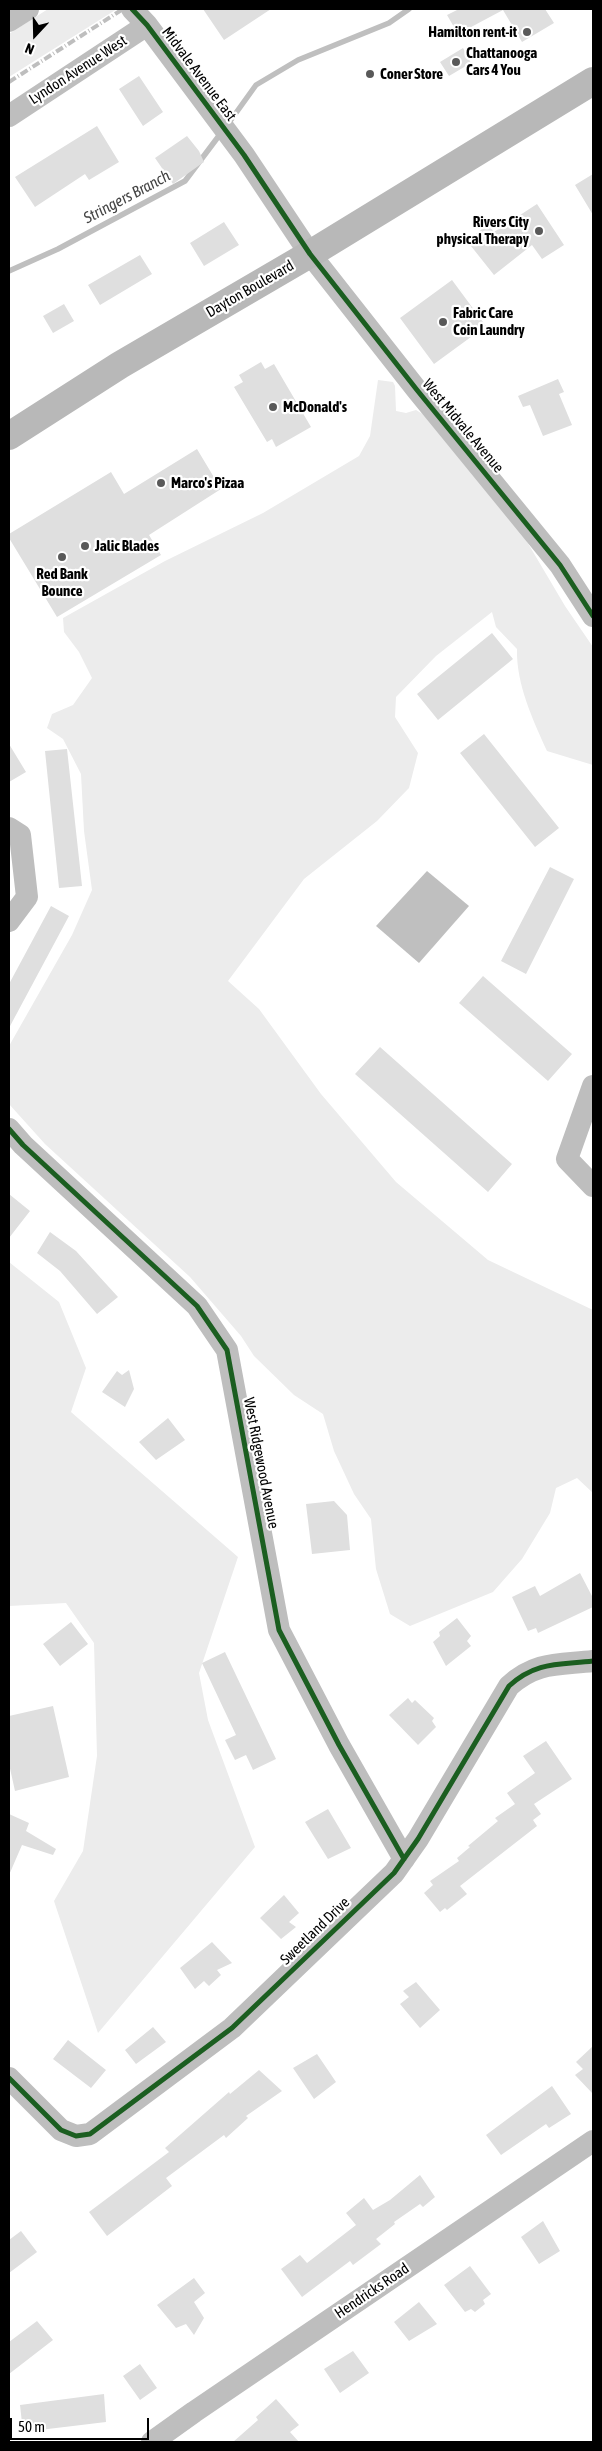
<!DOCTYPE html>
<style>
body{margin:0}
#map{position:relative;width:602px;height:2451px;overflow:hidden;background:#fff;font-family:"Asap Condensed",sans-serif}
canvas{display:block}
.frame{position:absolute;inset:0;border:10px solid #000;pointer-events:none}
.north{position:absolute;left:10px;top:10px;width:50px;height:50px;-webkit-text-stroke:4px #fff;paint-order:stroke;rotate:201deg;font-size:14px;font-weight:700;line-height:20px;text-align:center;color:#000}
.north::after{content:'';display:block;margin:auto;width:18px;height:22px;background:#000;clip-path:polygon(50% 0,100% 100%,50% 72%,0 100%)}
.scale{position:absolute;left:10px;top:2418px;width:139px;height:22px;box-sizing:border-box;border:2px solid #000;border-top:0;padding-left:6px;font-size:15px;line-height:18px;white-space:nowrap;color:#000;-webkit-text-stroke:4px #fff;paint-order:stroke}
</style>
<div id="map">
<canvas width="602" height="2451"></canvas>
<div class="frame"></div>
<div class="north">N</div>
<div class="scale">50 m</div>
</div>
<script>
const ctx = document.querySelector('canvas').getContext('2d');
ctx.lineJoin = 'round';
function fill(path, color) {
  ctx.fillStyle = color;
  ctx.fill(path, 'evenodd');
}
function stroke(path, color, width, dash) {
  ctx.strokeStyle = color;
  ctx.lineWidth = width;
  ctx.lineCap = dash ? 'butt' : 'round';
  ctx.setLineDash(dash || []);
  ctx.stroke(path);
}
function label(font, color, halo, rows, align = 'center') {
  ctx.font = font + ' "Asap Condensed",sans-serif';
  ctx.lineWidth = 4.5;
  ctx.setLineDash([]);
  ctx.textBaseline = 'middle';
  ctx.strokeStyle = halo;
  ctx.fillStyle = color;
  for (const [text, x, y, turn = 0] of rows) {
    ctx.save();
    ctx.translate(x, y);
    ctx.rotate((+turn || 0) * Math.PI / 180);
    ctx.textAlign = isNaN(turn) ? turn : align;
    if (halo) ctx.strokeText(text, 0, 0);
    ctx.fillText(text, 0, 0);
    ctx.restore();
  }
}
const green = new Path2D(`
 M48,9H117L9,77V34Z
 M378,380L393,382L395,386L396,411L406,413L416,410L426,416L513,518L565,606L593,647V765L547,751C533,720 516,684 517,649L496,627L492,612L436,656L396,697L395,717L418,753L409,788L377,821L304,879L228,981L259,1009L321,1094L396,1182L488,1260L593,1310V1493L577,1478L556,1488L550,1513L522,1559L493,1592L410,1626L390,1614L376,1569L371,1519L354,1494L334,1451L323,1414L294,1395L254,1356L241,1336L190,1277L45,1144L9,1104V1046L72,935L92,890L84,831L81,774L63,739L47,728L52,714L73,705L92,678L79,652L64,632L63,618L165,561L263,513L359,456L370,436Z
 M9,1262L59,1302L86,1368L71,1412L238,1557L199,1673L208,1720L255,1847L98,2033L54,1901L83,1851L97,1756L94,1643L66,1603L9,1606Z`);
const water = new Path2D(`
 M427,871L469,906L419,963L376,926Z`);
const stream = new Path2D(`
 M228,124L256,85L298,60L389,23L409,9
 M9,271L58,249L185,181L221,133`);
const building = new Path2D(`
 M203,9H271L224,40Z
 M459,9H545L554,23L522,42L503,10L458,34L447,15Z
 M463,48L471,63L449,76L440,62Z
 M139,76L163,112L143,126L119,89Z
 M97,126L119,162L89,180L85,174L35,207L15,177Z
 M187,136L199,151L204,162L173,184L155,158Z
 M593,174V215L575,185Z
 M537,204L564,245L542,259L532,245L494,275L467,241L488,224L494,232Z
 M224,222L239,245L204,266L190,243Z
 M140,255L152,274L100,305L88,285Z
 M452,280L486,326L434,364L400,318Z
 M64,304L74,321L53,333L43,316Z
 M261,362L265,369L274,364L311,427L276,447L272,439L267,442L234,387L243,382L239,375Z
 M558,379L564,392L559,394L572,425L543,436L530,405L523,407L518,396Z
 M197,449L221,489L149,535L161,555L57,617L9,538V534L111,472L124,494Z
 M492,633L513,659L438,720L417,694Z
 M484,734L559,828L535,847L460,753Z
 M9,744L26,772L9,782Z
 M67,749L82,886L59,888L45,751Z
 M550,867L574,879L526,974L501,961Z
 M51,906L69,916L9,1028V984Z
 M483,976L572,1054L548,1081L459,1003Z
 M380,1047L512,1164L488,1192L355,1074Z
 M9,1194L30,1211L9,1238Z
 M50,1232L76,1251L118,1297L97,1314L60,1271L37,1253Z
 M129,1370L134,1389L125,1407L102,1392L117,1371L122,1375Z
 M168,1418L185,1440L156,1460L139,1442Z
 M334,1501L347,1515L350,1550L312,1554L306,1504Z
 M580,1573L593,1598V1607L538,1633L536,1628L528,1631L512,1597L535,1586L540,1596Z
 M457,1618L471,1636L467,1641L471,1646L446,1666L433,1642L440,1636L439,1632Z
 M71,1622L88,1644L60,1666L43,1644Z
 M225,1652L276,1759L253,1770L246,1755L235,1760L225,1740L236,1735L202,1663Z
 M408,1698L412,1703L415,1700L434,1718L432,1721L436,1727L418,1745L389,1715Z
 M53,1706L69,1777L15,1791L9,1764V1716Z
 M546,1741L572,1779L534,1804L541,1814L533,1820L537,1826L460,1886L467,1894L447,1910L445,1908L440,1912L424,1893L433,1885L430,1881L459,1861L457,1858L470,1847L468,1846L498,1821L495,1818L515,1804L507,1793L535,1773L523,1756Z
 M328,1809L351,1848L328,1859L305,1822Z
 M9,1814L29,1823L26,1831L56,1849L53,1855L22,1845L9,1875Z
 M284,1895L299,1913L289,1922L296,1927L281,1939L260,1918Z
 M212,1942L232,1963L217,1970L221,1975L209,1986L204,1981L195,1989L180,1968Z
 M416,1982L440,2010L420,2028L400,2004L409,1997L403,1991Z
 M153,2027L166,2042L136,2064L125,2050Z
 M68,2040L106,2070L91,2088L53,2059Z
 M593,2046V2094L575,2075L583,2069L576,2062Z
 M317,2054L336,2082L314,2099L293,2068Z
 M259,2070L282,2091L246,2116L248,2118L226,2138L224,2135L166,2178L172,2186L107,2236L89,2212L169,2152L165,2148L229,2092L230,2094Z
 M552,2086L571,2114L549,2128L546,2124L501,2155L486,2135Z
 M420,2175L435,2197L423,2207L420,2204L394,2222L395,2224L376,2239L381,2244L353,2265L350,2261L302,2297L281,2269L300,2255L307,2263L356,2225L346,2213L364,2198L373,2210L390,2200Z
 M543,2221L560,2251L539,2264L521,2237Z
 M21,2231L37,2252L9,2273V2240Z
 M470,2266L491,2294L483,2300L485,2304L475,2312L471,2309L465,2312L444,2285Z
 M194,2278L205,2293L194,2302L204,2318L194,2335L186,2324L176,2328L157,2305Z
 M419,2302L437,2324L409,2341L394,2322Z
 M37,2321L53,2340L9,2374V2342Z
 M353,2351L369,2373L340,2393L324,2369Z
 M140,2364L157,2388L140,2400L123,2376Z
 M104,2394L106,2422L23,2432L20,2405Z
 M276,2399L299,2425L290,2432L299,2442H233L258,2420L256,2417Z`);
const street = new Path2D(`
 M132,9L147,25L244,155L310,254L417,390L560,565L593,616
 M9,21L28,9
 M9,116L147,25
 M9,828L20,835L27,897L9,921
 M593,1086L567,1159L593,1186
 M9,1129L23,1145L197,1306L227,1350L279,1630L339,1745L404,1859
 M9,2078L61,2130L76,2136L90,2134L232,2028L394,1873L418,1839L509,1686C536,1661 560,1665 593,1661
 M152,2442L194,2412L593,2141`);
const secondary = new Path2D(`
 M9,436L120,365L310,254L593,81`);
const rail = new Path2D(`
 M9,82L123,9`);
const cycleway = new Path2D(`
 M132,9L147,25L244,155L310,254L417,390L560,565L593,616
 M9,1129L23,1145L197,1306L227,1350L279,1630L339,1745L404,1859
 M9,2078L61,2130L76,2136L90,2134L232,2028L394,1873L418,1839L509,1686C536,1661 560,1665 593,1661`);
const markers = [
 [527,32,5,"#595959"],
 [456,62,5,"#595959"],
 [370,74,5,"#595959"],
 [539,231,5,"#595959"],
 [443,322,5,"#595959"],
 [273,407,5,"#595959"],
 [161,483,5,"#595959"],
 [85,546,5,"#595959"],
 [62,557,5,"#595959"]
];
const poiNames = [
 ["Hamilton rent-it",517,32,"right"],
 ["Chattanooga",466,53],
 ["Cars 4 You",466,70],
 ["Coner Store",380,74],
 ["Rivers City",529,222,"right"],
 ["physical Therapy",529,239,"right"],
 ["Fabric Care",453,313],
 ["Coin Laundry",453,330],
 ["McDonald's",283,407],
 ["Marco's Pizaa",171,483],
 ["Jalic Blades",95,546],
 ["Red Bank",62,574,"center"],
 ["Bounce",62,591,"center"]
];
const streetNames = [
 ["Lyndon Avenue West",78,70,-33],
 ["Midvale Avenue East",199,74,53],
 ["Dayton Boulevard",250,289,-30],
 ["West Midvale Avenue",463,426,50],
 ["West Ridgewood Avenue",261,1463,79],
 ["Sweetland Drive",315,1931,-44],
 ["Hendricks Road",372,2291,-34]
];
const waterNames = [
 ["Stringers Branch",127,197,-28]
];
fill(green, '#ececec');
fill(water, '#bfbfbf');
stroke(stream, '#bfbfbf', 5.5);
fill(building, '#dfdfdf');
stroke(street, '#bebebe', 22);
stroke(secondary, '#b8b8b8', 28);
stroke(rail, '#bebebe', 4, [8, 2.5, 1, 2.5]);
stroke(cycleway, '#1b5e20', 5);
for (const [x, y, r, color] of markers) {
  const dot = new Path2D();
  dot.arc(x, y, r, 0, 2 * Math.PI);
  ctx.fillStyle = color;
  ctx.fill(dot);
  stroke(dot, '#fff', 2);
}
label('bold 15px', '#000', '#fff', poiNames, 'left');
label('15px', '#000', '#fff', streetNames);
label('italic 16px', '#444', '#fff', waterNames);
</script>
